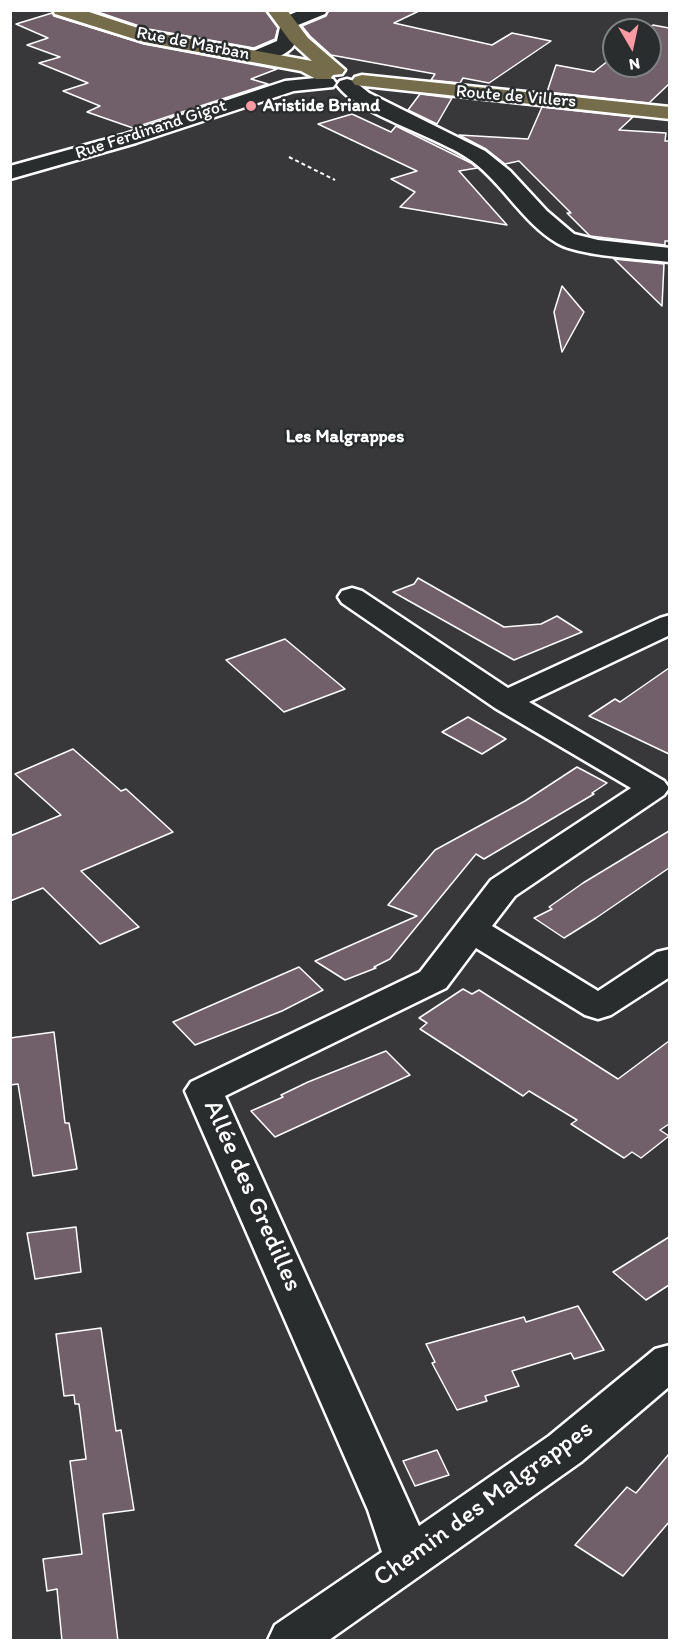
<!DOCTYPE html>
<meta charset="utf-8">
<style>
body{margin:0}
#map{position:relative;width:680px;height:1651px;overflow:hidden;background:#38373a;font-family:Itim,sans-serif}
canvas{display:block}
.frame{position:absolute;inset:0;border:12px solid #fff;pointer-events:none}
.north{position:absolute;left:602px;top:18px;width:60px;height:60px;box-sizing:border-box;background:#2a2d2e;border:2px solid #7f8182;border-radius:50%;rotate:171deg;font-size:16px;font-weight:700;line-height:24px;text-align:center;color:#fff}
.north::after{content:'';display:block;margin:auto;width:21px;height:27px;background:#ff9aa2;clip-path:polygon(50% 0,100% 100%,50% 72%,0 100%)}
</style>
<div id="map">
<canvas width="680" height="1651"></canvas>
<div class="frame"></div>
<div class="north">N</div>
</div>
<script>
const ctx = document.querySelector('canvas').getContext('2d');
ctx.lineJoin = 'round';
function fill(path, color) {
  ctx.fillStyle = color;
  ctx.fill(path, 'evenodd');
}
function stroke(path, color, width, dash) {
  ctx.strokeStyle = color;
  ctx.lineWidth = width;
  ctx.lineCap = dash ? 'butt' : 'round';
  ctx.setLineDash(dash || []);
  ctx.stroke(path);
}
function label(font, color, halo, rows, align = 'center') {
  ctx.font = font + ' Itim,sans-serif';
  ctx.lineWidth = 5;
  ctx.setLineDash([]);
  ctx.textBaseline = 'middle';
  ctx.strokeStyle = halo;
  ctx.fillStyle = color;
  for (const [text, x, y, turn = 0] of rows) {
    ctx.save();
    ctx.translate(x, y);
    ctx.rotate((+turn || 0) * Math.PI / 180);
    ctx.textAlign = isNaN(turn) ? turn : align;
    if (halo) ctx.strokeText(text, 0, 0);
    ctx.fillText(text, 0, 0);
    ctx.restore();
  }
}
const building = new Path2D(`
 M92,10H265L278,28L275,39L254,48L148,29Z
 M329,10H421L394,23L492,45L512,33L551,41L489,83L463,78L460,83L431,80L435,74L331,55L310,36L302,26L326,16Z
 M52,13L54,16L144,44L277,69L251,79L268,84L133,128L87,112L100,106L63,91L88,83L39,63L60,57L27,45L48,38L16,24Z
 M653,25L669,28V84L649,103L547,92L556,65L594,72L614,56V66H650V30H647Z
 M420,94L452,98L437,124L408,110Z
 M542,107L633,117L619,130L666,133L665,141H669V241H665V245L590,236L567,213H571L519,161L505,164L486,149L459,135L528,139Z
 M352,114L391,132L396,126L471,163L477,168L459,171L507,225L400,207L415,192L391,179L417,171L318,124Z
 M614,259L664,264L662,306Z
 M562,286L584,312L562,352L554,312Z
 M418,578L504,627L541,624L557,616L582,632L514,660L393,592L414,584Z
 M285,639L345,689L284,712L226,660Z
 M669,668V754L589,716L615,699L620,702Z
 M468,717L506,739L482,754L442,732Z
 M73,749L121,791L126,789L173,832L81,871L139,927L100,944L43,888L10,901V836L61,815L15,774Z
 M577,767L607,783L592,793L594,794L484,859L476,854L390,959L374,967L376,968L345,980L315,961L417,916L388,905L435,850L525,801Z
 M669,831V868L596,918L564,938L534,918L552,909L549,907L583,883Z
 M299,967L323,990L282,1011L195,1045L173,1022Z
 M463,989L472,994L479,990L618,1079L669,1041V1124L660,1130L669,1136L641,1158L632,1152L624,1158L571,1124L577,1120L529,1091L523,1096L420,1029L427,1023L419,1018Z
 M54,1032L65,1123H69L77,1169L33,1176L18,1084L10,1085V1038Z
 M386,1051L410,1075L275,1137L251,1111L283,1097L281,1095L308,1082Z
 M76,1227L81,1272L35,1279L27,1233Z
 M669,1237V1285L646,1300L613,1272Z
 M578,1306L604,1350L574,1359L571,1353L512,1371L519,1386L485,1396L487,1401L457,1410L432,1363L435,1362L426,1344L524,1317L526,1322Z
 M101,1328L116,1431L121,1430L134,1510L103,1514L118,1641H62L57,1589L47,1591L43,1559L82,1554L70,1461L86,1459L79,1404H75L74,1395L64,1396L56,1334Z
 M437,1450L449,1475L415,1486L403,1461Z
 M669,1454V1522L623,1576L575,1545L627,1487L636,1493Z`);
const path = new Path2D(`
 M289,157L335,180`);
const minor = new Path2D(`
 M301,10H327L325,14L298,25C297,31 297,39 294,45C288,56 261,64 249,61L246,57L249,53L277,41L282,18Z
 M326,77L333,79L336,83L333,87L294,91L136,143L10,179V166L122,135L285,81Z
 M347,79L354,81L369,93L485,151L510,171L547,211L574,234L598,240L670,248V262C643,259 578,256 557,243C523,223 503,184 472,161C440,137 358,115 337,85L340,81Z
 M352,588L362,591L508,688L660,618L670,615V635L529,702L664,781L669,788L664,795L515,896L492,926L598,991L657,952L670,949V977L611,1015L598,1019L585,1015L476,948L446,988L225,1096L419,1526L549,1436L655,1349L670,1345V1386L581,1462L329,1640H268L275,1625L382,1552L368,1510L185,1091L191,1082L420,972L491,880L631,788L495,708L342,603L338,597L342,591Z`);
const major = new Path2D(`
 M53,10H83L147,31L312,61L290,41L267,10H287L308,38L345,70L342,74L333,75L330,79H316L301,71L144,42L55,14Z
 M362,75L670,107V119L355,85L352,81L355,77Z`);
const markers = [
 [251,106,6,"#ff9aa2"]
];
const farStreetnames = [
 ["Rue de Marban",193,44,11],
 ["Route de Villers",516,97,5],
 ["Rue Ferdinand Gigot",151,130,-18]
];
const farPoinames = [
 ["Aristide Briand",263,106]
];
const farNeighbourhoodnames = [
 ["Les Malgrappes",345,437]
];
const nearStreetnames = [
 ["Allée des Gredilles",252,1196,66],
 ["Chemin des Malgrappes",484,1504,-36]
];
fill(building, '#71606a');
stroke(building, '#fff', 1.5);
stroke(minor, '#fff', 5);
stroke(major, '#fff', 5);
stroke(path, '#fff', 2, [4, 3]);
fill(minor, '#2a2d2e');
fill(major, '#746c4b');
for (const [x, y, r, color] of markers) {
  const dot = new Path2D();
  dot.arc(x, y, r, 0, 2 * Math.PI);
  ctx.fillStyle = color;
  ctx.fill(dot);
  stroke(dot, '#2a2d2e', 2);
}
label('18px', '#fff', '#2a2d2e', farStreetnames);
label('bold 18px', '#fff', '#2a2d2e', farPoinames, 'left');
label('bold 18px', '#fff', '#2a2d2e', farNeighbourhoodnames);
label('26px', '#fff', '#2a2d2e', nearStreetnames);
</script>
